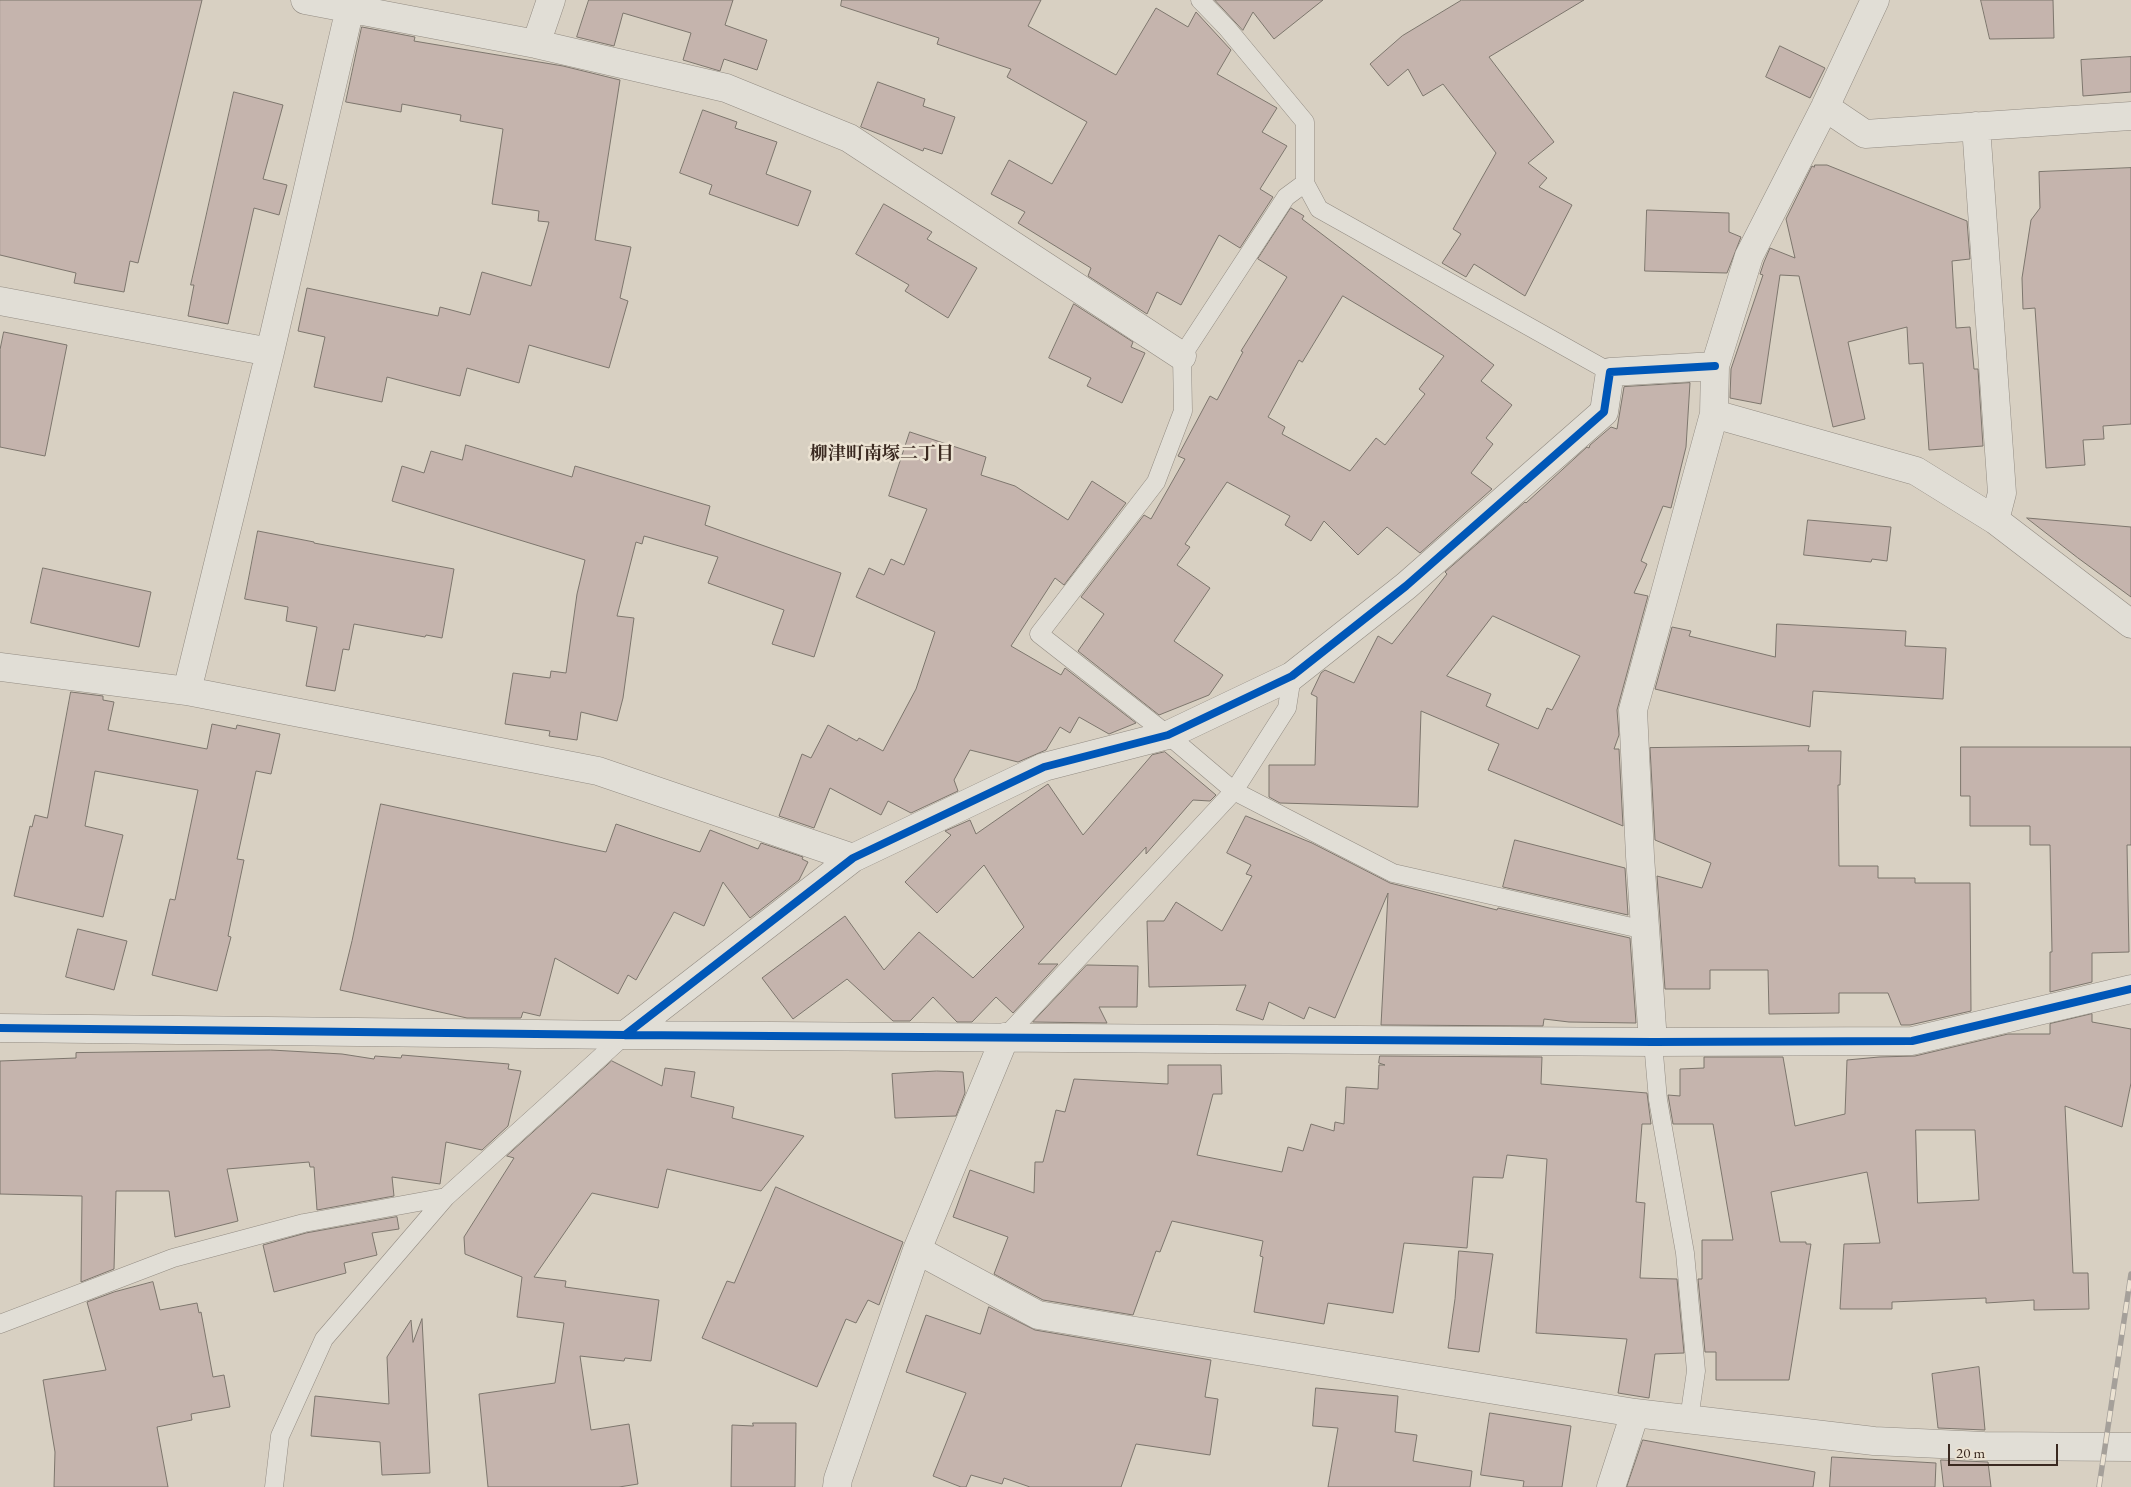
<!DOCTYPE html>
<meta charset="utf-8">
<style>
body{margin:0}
#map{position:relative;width:2131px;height:1487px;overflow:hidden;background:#d8d0c2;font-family:"EB Garamond",serif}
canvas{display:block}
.scale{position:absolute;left:1948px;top:1444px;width:110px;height:22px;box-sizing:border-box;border:2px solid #3a2920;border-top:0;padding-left:6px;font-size:15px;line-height:18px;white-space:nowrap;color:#3a2920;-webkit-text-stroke:4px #ebe2d2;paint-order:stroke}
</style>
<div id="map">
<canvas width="2131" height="1487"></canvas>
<div class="scale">20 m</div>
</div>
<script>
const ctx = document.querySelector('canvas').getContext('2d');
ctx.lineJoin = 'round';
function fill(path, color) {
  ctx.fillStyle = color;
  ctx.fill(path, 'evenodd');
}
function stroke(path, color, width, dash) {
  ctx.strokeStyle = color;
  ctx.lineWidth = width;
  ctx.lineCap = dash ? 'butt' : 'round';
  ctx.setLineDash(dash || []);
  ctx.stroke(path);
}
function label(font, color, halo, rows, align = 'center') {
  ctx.font = font + ' "EB Garamond","Noto Serif JP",serif';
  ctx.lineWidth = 5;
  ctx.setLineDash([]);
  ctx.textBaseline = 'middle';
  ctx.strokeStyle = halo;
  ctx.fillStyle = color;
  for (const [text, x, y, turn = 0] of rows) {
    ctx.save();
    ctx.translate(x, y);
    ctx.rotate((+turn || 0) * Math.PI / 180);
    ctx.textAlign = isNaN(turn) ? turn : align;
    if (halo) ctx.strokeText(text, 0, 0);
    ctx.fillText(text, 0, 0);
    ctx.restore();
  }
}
const building = new Path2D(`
 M0,0H202L138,263L130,261L124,292L74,283L76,273L0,255Z
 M589,0H733L725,25L767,40L757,70L724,59L720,71L683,60L691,33L623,13L614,46L577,37Z
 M842,0H1041L1028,26L1116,75L1156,8L1188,27L1196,12L1231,50L1217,74L1277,108L1262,132L1287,146L1260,189L1273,197L1240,248L1219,235L1181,305L1157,292L1147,314L1088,276L1091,268L1018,223L1025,212L991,194L1009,160L1052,184L1087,122L1007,77L1011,69L937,44L939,38L841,6Z
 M1215,0H1323L1274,39L1253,12L1243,30Z
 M1462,0H1584L1489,57L1554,142L1528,163L1547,178L1539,187L1572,205L1525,296L1474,264L1466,277L1442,263L1461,234L1453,229L1496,153L1443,84L1423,96L1408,69L1388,86L1370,64L1402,36Z
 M1981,0H2053L2054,38L1990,39Z
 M362,27L415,37L414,41L563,66L620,80L595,240L631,247L620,298L628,301L609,368L529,345L519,383L467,368L460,396L387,377L382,402L314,387L325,337L298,331L307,288L438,316L440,307L470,315L482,272L531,286L549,222L538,221L539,211L492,204L503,129L460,121L461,115L402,104L401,112L346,102Z
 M1780,46L1825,68L1810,98L1766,77Z
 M2131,57V92L2083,96L2081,60Z
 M878,82L925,99L923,106L955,117L942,154L924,148L923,151L861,127Z
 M234,92L283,105L263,179L287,185L279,215L254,208L228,324L188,316L194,285H191Z
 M703,110L737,122L735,128L777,142L766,174L811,191L798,226L709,194L712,185L680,173Z
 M1815,165H1827L1967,221L1970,259L1952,261L1956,328L1970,327L1974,369H1978L1983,446L1929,450L1923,363L1909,364L1907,327L1848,342L1865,419L1833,427L1799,276L1780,275L1761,404L1730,398L1731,369L1763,275L1760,274L1764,262L1770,248L1795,258L1786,219L1812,166L1814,167Z
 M2131,168V424L2103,426L2104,439L2083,440L2085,465L2046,468L2035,308L2023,309L2022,278L2031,220L2040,208L2039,172Z
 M884,204L932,232L927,239L977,268L948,318L905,291L909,285L856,254Z
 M1291,208L1304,216L1302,219L1494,365L1481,381L1512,405L1486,438L1493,444L1471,473L1492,489L1420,553L1387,527L1358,555L1324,521L1311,541L1285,525L1290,516L1227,482L1185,544L1190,547L1177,565L1210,588L1174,641L1223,675L1209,695L1159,715L1078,651L1104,614L1081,597L1144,515L1151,519L1185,459L1178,456L1210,396L1217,400L1243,352L1241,351L1287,277L1258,259ZM1343,296L1444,356L1419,389L1425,394L1385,445L1376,438L1350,471L1282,434L1285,427L1268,417L1299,360L1302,362Z
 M1647,210L1729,213V232L1741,237L1727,273L1645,271Z
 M1074,304L1133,342L1131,347L1145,353L1122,403L1087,386L1091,378L1049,358Z
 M4,332L67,345L45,456L0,447V350Z
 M1690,383L1686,447L1671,508L1663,506L1641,561L1647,564L1634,593L1648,596L1617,710L1619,735L1614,749H1619L1623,826L1488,770L1499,744L1421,711L1418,807L1280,803L1269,797V765H1315L1317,697L1311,694L1321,673L1325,670L1354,683L1378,636L1392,644L1447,574L1445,572L1525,502L1526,503L1587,447L1589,448L1590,445L1611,427L1617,429L1624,387ZM1493,616L1580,656L1552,710L1547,708L1538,729L1486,706L1491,694L1447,676Z
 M910,432L986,457L981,475L1015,486L1068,520L1092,481L1126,503L1064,585L1055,578L1011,646L1061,675L1065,668L1136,723L1109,734L1079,717L1070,733L1060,727L1046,750L1018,762L970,750L954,780L958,791L911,813L888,801L881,815L830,788L814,828L779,816L802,754L811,758L828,725L857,741L859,738L883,751L916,689L935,632L856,597L869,568L884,575L891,559L904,565L927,509L889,496Z
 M466,445L572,477L575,466L710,506L705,525L841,573L814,657L772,644L784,610L708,583L718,557L644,536L642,544L636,542L617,616L634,618L623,698L617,721L581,712L577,740L549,736L550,731L505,724L513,673L550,678L551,671L566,673L577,594L585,560L392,501L402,466L424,473L431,451L462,460Z
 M2027,518L2131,527V597L2078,558Z
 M1808,520L1891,527L1887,561L1872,559L1871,562L1804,555Z
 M258,531L314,542V543L454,569L442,638L426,635L425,637L354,624L349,650L343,649L335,691L306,686L317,627L286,621L288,607L245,599Z
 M43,568L151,592L139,647L31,623Z
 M1777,624L1906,631L1905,646L1946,648L1943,699L1813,691L1810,727L1655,689L1672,627L1691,631L1689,636L1775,657Z
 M71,692L103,696V700L114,702L108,730L207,749L212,724L236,729L237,725L280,734L271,774L256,771L237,859L244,860L228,936L231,937L217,991L152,975L170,899L175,900L198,790L95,771L85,826L123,835L103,917L14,896L30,826L32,827L35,815L47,818Z
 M1809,746L1808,751H1841L1840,785H1838L1839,866H1878V878H1915V883H1970L1971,1011L1910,1025H1901L1888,993H1839V1013L1769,1014L1768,970H1710V989H1665L1657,876L1702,888L1711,863L1655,840L1650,748Z
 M1961,747H2131V845H2127L2129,952L2092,953V982L2050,992V952H2052L2050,845H2030V826H1970V796H1961Z
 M1165,752L1216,795L1210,801L1193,800L1146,854V847L1038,964H1058L1013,1013L996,997L972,1022H957L933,997L910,1021H893L847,979L793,1019L762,978L845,916L884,970L919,932L973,978L1024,927L984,865L937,913L905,882L951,835L945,831L970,820L976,834L1048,784L1083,835L1152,755Z
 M381,804L606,852L616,824L700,852L710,830L758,849L761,843L803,857L802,859L808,862L799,880L750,918L723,882L704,926L674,912L636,980L628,975L618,994L555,958L540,1016L523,1012L521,1018H467L340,990L352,941Z
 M1246,816L1312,843L1390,883L1497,910L1498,908L1630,938L1636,1023L1569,1022L1544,1019L1543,1026L1381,1025L1388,893L1335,1018L1309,1007L1304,1019L1269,1002L1263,1020L1236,1010L1246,985L1149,987L1147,921H1164L1176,902L1222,931L1252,876L1246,874L1251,865L1227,853Z
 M1515,840L1625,868L1628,915L1503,887Z
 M78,929L127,941L114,990L66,977Z
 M1087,965L1138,966L1137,1007H1099L1107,1023L1033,1022Z
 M2092,1014V1022L2131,1029V1083L2122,1127L2065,1106L2073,1273H2088L2089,1309L2034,1310V1300L1986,1303V1298L1892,1302V1309H1840L1844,1244L1880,1243L1867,1172L1771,1192L1780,1242H1806V1244H1811L1789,1380H1716V1352H1705L1698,1279H1702V1240H1733L1713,1124H1673L1668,1095L1680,1096V1069L1704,1068V1057H1783L1795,1126L1845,1114L1847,1060L1879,1057L1915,1056L2008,1034H2050V1024ZM1916,1130H1975L1979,1200L1918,1203Z
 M271,1050L342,1054L374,1059L375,1056L401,1058L402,1055L509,1064L508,1069L521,1071L508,1126L482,1150L446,1142L440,1184L392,1177L394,1196L317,1210L314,1167H310L309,1162L227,1169L238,1221L175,1237L169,1191H116L114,1269L81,1282L82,1196L0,1194V1061L76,1058V1053Z
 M1380,1056L1542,1057L1541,1084L1647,1093L1651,1124H1642L1636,1202L1645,1203L1640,1278L1677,1279L1684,1353L1655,1354L1649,1398L1618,1393L1627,1339L1536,1333L1547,1159L1507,1155L1503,1178L1473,1177L1467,1248L1404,1243L1393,1313L1328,1303L1324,1324L1254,1312L1263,1257L1260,1256L1263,1241L1172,1221L1160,1252L1156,1251L1133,1315L1043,1300L994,1274L1008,1237L953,1217L970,1170L1034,1193L1035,1162H1043L1056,1110L1065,1112L1074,1079L1168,1084V1065H1221L1222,1094H1213L1197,1155L1282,1172L1288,1147L1303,1151L1311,1124L1334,1131L1335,1122L1344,1124L1346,1087L1378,1089L1379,1065H1385L1379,1063Z
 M612,1061L662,1086L665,1068L695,1072L691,1097L734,1107L732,1118L804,1136L761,1191L667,1169L658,1208L592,1193L534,1277L566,1281L565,1287L659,1300L651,1361L625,1358L624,1361L580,1356L591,1430L629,1424L638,1484L619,1487H488L479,1394L555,1383L564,1323L517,1317L522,1277L465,1254L464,1237L514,1158L507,1156Z
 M937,1071L963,1072L965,1093L956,1116L895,1118L892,1074Z
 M776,1187L903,1242L879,1305L868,1300L856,1323L846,1319L817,1387L702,1338L727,1281L734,1283Z
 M397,1217L399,1229L372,1233L377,1255L344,1263L346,1273L274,1292L263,1245L306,1233Z
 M1459,1251L1493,1254L1479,1352L1448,1348L1455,1299Z
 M153,1282L160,1310L197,1303L199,1313L201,1312L213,1377L224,1375L230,1407L191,1414L192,1420L157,1427L168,1487H54L55,1452L43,1380L106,1370L87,1302L114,1292Z
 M989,1307L1035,1330L1211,1360L1205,1397L1218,1399L1210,1455L1136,1444L1121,1487H1030L1004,1478L1002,1484L971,1475L966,1487H961L933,1476L966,1393L906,1372L926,1315L980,1334Z
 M422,1319L430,1473L382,1475L380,1442L311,1436L315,1396L389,1404L387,1357L411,1320L413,1342Z
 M1979,1367L1985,1430L1938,1428L1932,1374Z
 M1316,1388L1398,1396L1395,1432L1417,1435L1413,1461L1472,1471L1470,1487H1328L1338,1428L1313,1426Z
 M1490,1413L1571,1426L1562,1487H1523L1524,1481L1481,1475Z
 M753,1423H796L795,1487H731L732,1425L753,1426Z
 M1643,1440L1815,1472L1813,1487H1627Z
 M1832,1457L1936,1463L1935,1487H1830Z
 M1941,1460L1988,1462L1991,1487H1944Z`);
const lane = new Path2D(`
 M1200,0L1227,28L1305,122V183L1319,209L1610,372
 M1305,183L1286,197L1182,356L1183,411L1156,482L1039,634L1168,735L1234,791L1393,873L1645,930
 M1005,1037L1234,791L1287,708L1292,676
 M1653,1042L1658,1100L1685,1253L1696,1371L1689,1419
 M0,1324L173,1258L304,1223L446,1197
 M274,1487L280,1436L324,1339L446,1197L625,1035`);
const street = new Path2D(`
 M305,0L536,44L726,88L849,138L1182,356
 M536,44L551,0
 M1825,107L1865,134L2131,116
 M1976,126L2002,493L1995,520
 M0,301L270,352
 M1714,414L1916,471L1995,520L2131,624
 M0,667L187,691L598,771L853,858
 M187,691L270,352L350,8
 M0,1028L625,1035L1653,1042L1912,1041L2131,989
 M625,1035L853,858L1044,767L1168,735L1292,676L1406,586L1604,412L1610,372L1715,366
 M1653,1042L1640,856L1633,710L1714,414L1715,366L1749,256L1825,107L1875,0
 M917,1250L1038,1315L1635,1413L1874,1441L1984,1446L2131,1447
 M837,1487L838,1479L917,1250L1005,1037
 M1611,1487L1635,1413`);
const rail = new Path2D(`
 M2099,1487L2131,1274`);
const cycleway = new Path2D(`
 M0,1028L625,1035L1653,1042L1912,1041L2131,989
 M625,1035L853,858L1044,767L1168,735L1292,676L1406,586L1604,412L1610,372L1715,366`);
const neighbourhoodNames = [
 ["柳津町南塚二丁目",882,454]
];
fill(building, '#c5b4ad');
stroke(building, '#7d766d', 1);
stroke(lane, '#938c83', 19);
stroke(street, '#938c83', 29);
stroke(lane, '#e1ded6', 18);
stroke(street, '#e1ded6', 28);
stroke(rail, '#a5a09a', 5.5);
stroke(rail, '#ebe2d2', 4, [11]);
stroke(cycleway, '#0057b8', 8);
label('bold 18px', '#3a2920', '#ebe2d2', neighbourhoodNames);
</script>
